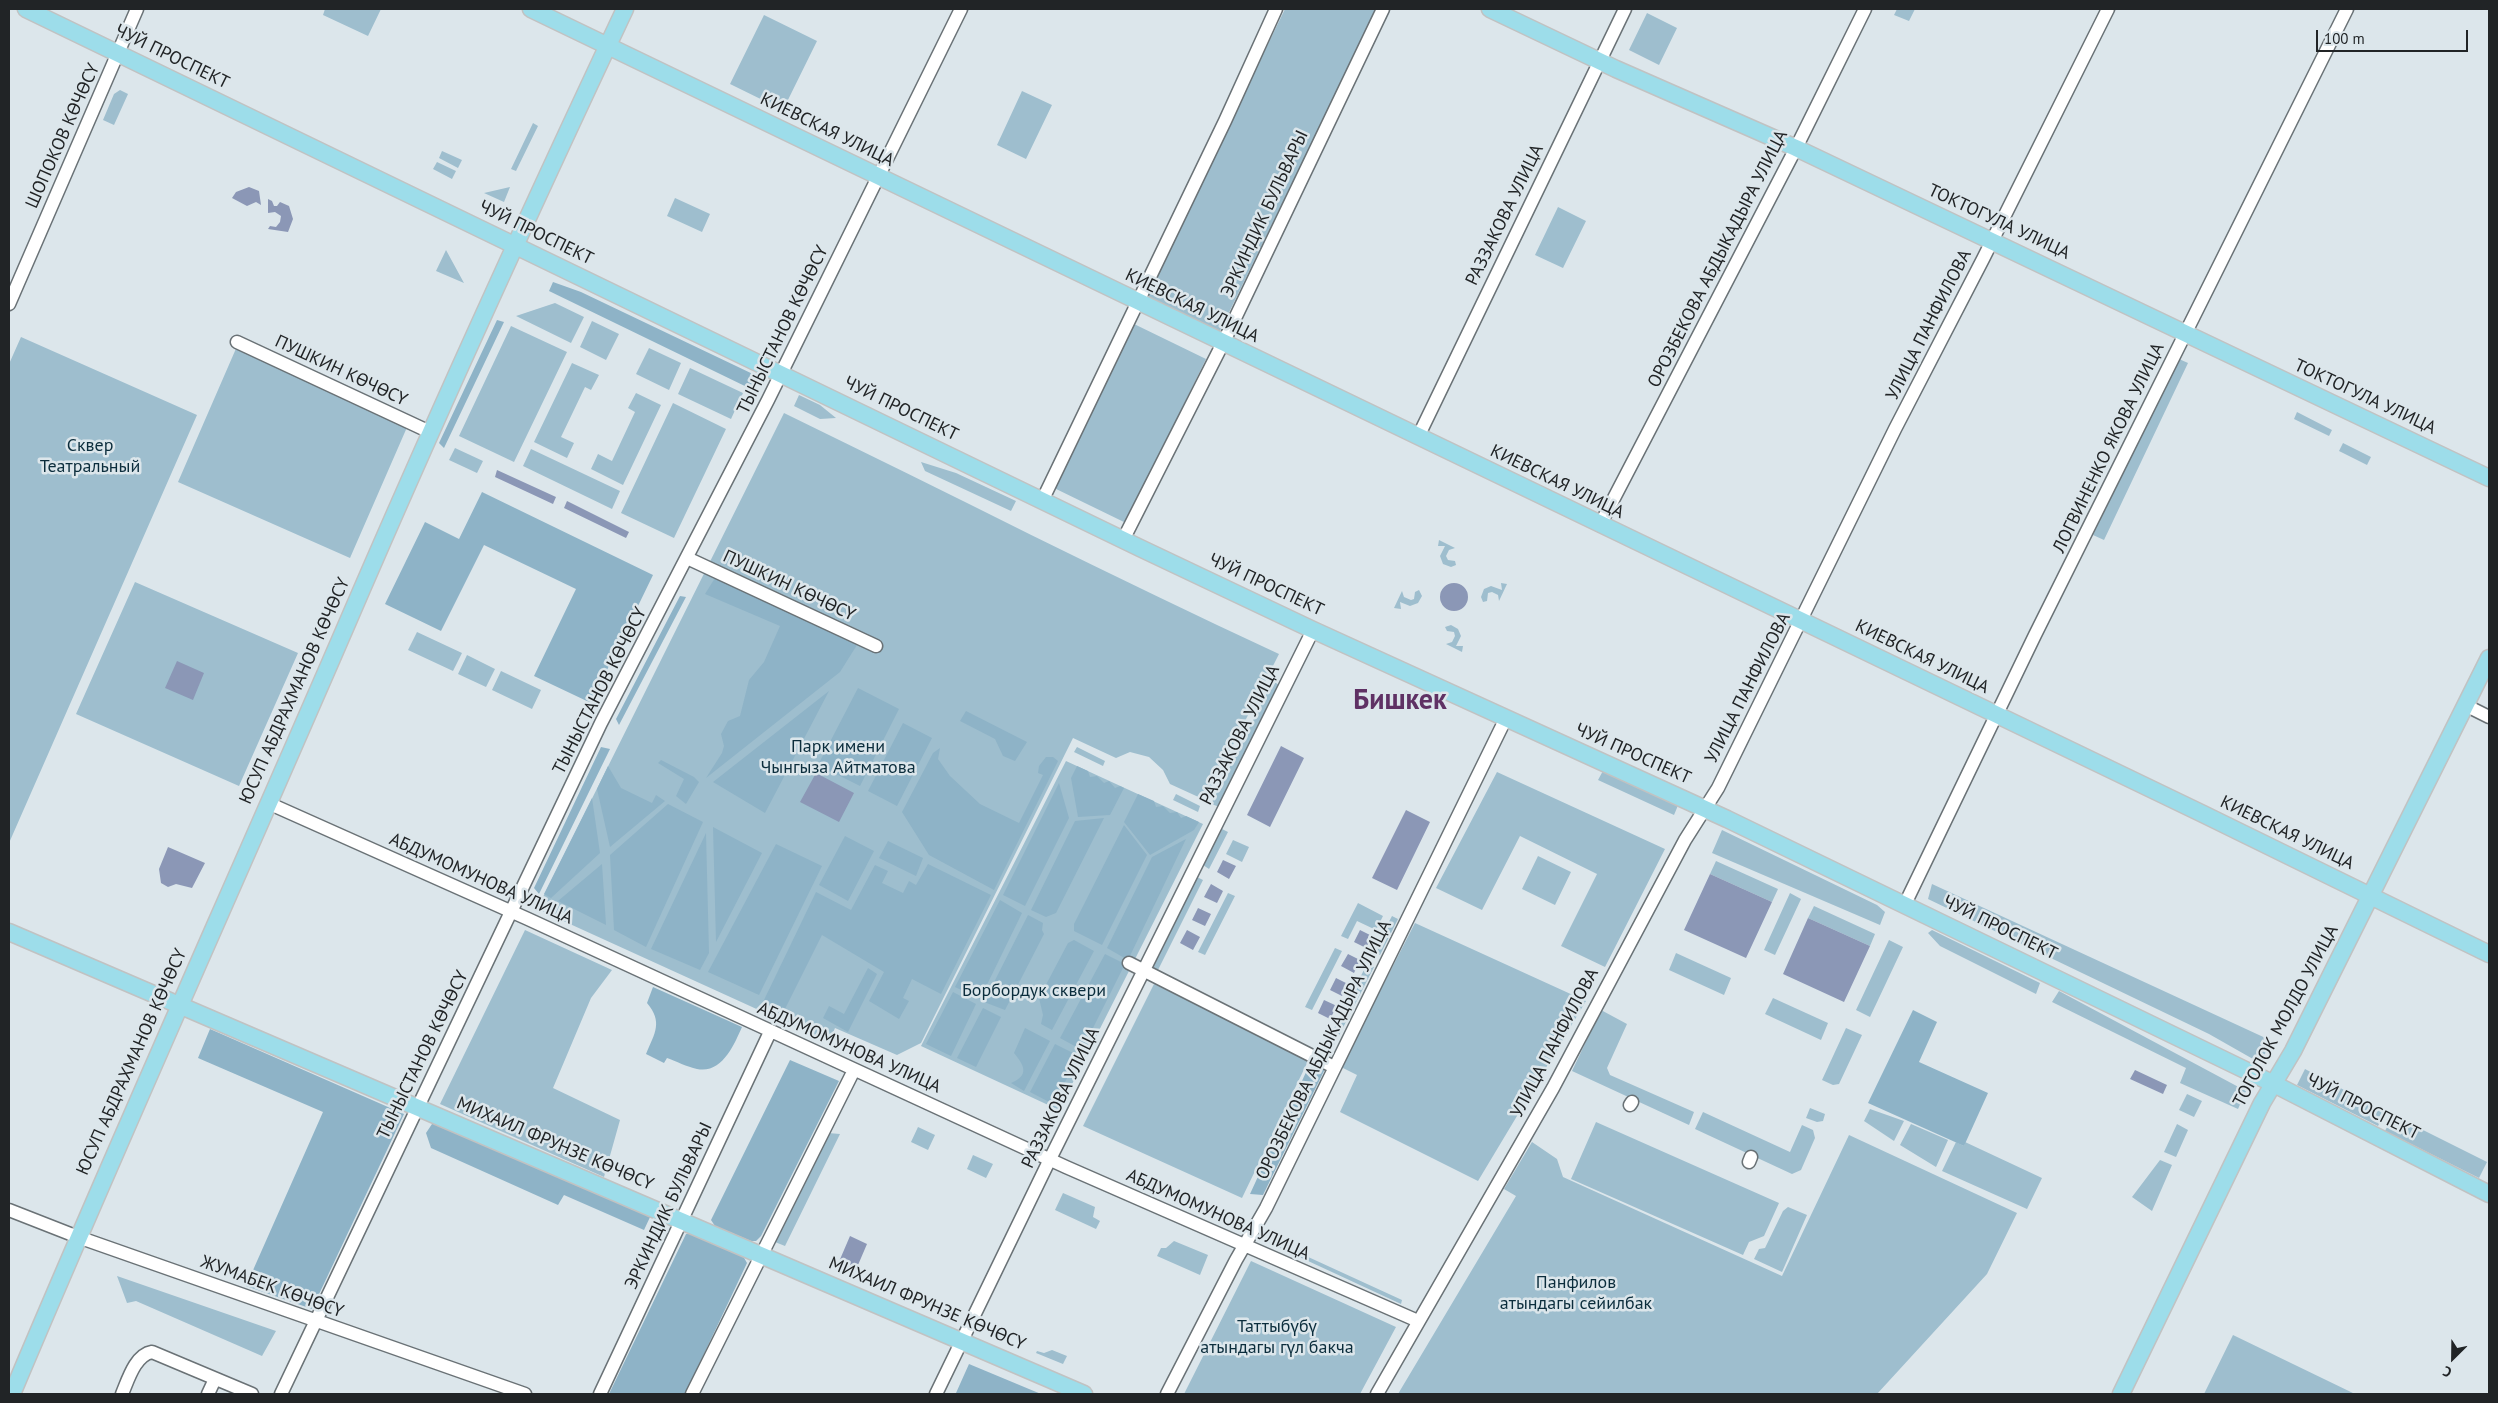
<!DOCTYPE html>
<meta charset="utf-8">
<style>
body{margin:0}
#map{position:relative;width:2498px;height:1403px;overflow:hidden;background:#dce6eb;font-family:"PT Sans",sans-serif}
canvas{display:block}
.frame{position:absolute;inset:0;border:10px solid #212426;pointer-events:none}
.north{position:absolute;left:2428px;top:1333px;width:50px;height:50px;-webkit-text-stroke:4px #dce6eb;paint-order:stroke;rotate:203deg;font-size:14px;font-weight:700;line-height:20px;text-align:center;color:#212426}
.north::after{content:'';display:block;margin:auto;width:18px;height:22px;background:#212426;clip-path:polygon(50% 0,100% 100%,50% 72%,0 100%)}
.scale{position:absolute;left:2316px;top:30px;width:152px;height:22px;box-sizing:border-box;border:2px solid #212426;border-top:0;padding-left:6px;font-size:15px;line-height:18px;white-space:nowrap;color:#212426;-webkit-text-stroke:4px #dce6eb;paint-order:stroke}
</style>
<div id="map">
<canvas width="2498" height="1403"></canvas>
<div class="frame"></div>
<div class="north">С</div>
<div class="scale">100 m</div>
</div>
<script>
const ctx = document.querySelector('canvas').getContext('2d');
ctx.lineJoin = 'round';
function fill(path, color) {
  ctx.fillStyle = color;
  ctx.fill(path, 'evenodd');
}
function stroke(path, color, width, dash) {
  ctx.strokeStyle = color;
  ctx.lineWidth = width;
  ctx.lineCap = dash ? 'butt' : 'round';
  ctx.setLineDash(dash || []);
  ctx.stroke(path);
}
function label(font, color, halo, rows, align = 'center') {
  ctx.font = font + ' "PT Sans",sans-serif';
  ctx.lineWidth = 5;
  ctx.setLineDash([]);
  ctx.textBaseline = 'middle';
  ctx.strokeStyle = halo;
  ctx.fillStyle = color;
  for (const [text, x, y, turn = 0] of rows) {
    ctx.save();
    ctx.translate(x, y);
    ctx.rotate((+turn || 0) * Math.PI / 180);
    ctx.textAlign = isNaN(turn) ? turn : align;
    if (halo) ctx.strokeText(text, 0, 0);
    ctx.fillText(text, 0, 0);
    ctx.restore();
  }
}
const green = new Path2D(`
 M325,9H381L368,36L323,15Z
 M1285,9H1377L1217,337L1143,301Z
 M1897,9H1915L1909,21L1894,15Z
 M1647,13L1677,28L1659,65L1629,50Z
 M764,15L817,41L783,110L730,84Z
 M120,90L128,94L114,125L103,120L114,94Z
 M1022,91L1052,105L1026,159L997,145Z
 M533,123L538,126L516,171L511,169Z
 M442,151L462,160L458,168L439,158Z
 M437,162L456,171L452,179L433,169Z
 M510,187L504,202L484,193Z
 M675,198L710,214L702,232L667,216Z
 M1558,207L1586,221L1563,268L1535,255Z
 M446,250L464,283L436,271Z
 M555,303L584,317L571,343L516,316Z
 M592,321L619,334L606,360L580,347Z
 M1132,323L1206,359L1126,523L1052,487Z
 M511,326L567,352L514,462L459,436Z
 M21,337L197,415L9,843V364Z
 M238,344L408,425L350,558L178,482Z
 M649,348L681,363L669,390L636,374Z
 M2179,359L2188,363L2104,540L2093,535Z
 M572,363L599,375L591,390L585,387L561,437L574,443L567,458L534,442Z
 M690,368L743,393L731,419L678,394Z
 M636,393L661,405L623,485L591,469L598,454L612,461L635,412L628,408Z
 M799,395L820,405L836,418L820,419L794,406Z
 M673,403L726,429L674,538L621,513Z
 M2297,412L2332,430L2329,436L2294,419Z
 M784,413C949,493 1112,577 1279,654L1205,800L1170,784L1163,770L1149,757L1130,752L1116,758L1073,738L921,1043L897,1055L835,1028L829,1042L537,909Z
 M2343,443L2371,457L2367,465L2339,451Z
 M455,448L483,461L477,473L449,460Z
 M531,449L620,491L612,509L523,466Z
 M921,462L956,473L1016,501L1011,511L925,471Z
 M1439,540L1455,548L1449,550L1446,556L1448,560L1455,561L1456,565L1451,567L1443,564L1440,556L1445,546H1438Z
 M135,582L298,653L239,786L76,714Z
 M1501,583L1507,584L1499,601L1498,595L1492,592L1488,593L1487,601L1483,602L1481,597L1484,589L1491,586L1502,590Z
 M1419,590L1422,596L1418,603L1410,606L1400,602L1401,609L1394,608L1402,591L1404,597L1411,600L1414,599L1415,592Z
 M1451,625L1458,629L1461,636L1456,646H1463L1462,652L1446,644L1452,642L1455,636L1454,632L1447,631L1445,627Z
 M417,632L462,653L453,671L408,650Z
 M467,655L495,669L486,687L458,674Z
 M501,671L541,690L532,709L492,690Z
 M1273,681L1279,685L1220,807L1211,804Z
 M1077,747L1105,761L1103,766L1074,752Z
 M1066,761L1203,824L1059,1110L921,1046Z
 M1604,769L1679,803L1674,815L1598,780Z
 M1497,772L1665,849L1605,967L1561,946L1597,874L1520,836L1482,910L1436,888Z
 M1176,794L1200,806L1198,812L1173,800Z
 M1222,829L1228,832L1209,869L1203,865Z
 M1722,830L1877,905L1885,912L1880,925L1712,853Z
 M1233,840L1249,847L1242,862L1226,854Z
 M1538,856L1571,872L1555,905L1522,889Z
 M1716,861L1778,889L1772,902L1710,874Z
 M1197,877L1203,880L1157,972L1150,969Z
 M1932,884L2272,1041L2260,1063L2209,1034L1928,899Z
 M1228,893L1235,896L1205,955L1198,952Z
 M1790,893L1801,899L1775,955L1764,950Z
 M1358,903L1383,916L1376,930L1357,921L1348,939L1341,936Z
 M1814,906L1875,934L1870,946L1808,918Z
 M1392,916L1398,919L1380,955L1373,952Z
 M1415,923L1586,1001L1478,1181L1340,1112L1357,1075L1341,1067Z
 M525,930L612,970L591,998L553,1088L620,1120L604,1177L440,1104Z
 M1932,930L2040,983L2036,994L1940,946L1928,933Z
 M1889,940L1903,947L1870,1017L1856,1010Z
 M1335,948L1342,951L1312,1010L1305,1007Z
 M1676,953L1731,978L1724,995L1669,970Z
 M1367,964L1374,967L1327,1059L1320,1056Z
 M1154,984L1309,1059L1242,1198L1083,1126Z
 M2059,991L2246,1091L2238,1109L2180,1083L2186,1068L2052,1002Z
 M1773,998L1828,1023L1821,1040L1765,1014Z
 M1601,1010L1627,1024L1607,1068L1610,1075L1694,1112L1689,1125L1572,1071Z
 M1846,1028L1862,1035L1839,1084L1833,1085L1822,1080Z
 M2305,1069L2385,1112L2378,1126L2297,1085Z
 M2187,1094L2202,1101L2194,1117L2179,1110Z
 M1810,1108L1825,1114L1823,1121L1817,1122L1806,1118Z
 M1870,1109L1904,1121L1894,1141L1864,1121Z
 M1703,1112L1790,1152L1802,1125L1813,1130L1815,1138L1801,1170L1792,1174L1695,1129Z
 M2393,1115L2487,1162L2479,1178L2385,1131Z
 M1596,1122L1779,1203L1764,1236L1749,1242L1743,1255L1571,1179Z
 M1911,1124L1948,1140L1936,1167L1900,1145Z
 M2177,1124L2188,1130L2176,1157L2164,1152Z
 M918,1127L935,1135L928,1150L911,1142Z
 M828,1133L840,1134L785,1246L775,1242Z
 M1849,1135L2017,1213L1987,1274L1877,1394H1398L1516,1196L1504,1189L1532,1142L1557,1159L1563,1177L1782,1276Z
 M1956,1142L1964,1146L1965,1142L2042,1178L2027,1209L1942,1171Z
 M973,1155L993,1164L986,1178L967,1169Z
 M2160,1160L2172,1165L2152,1211L2132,1197Z
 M1063,1193L1095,1207L1093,1217L1100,1221L1096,1229L1055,1210Z
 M1788,1207L1807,1215L1782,1272L1754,1259L1759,1249L1765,1248L1783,1211Z
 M1269,1239L1402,1300L1401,1304L1267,1242Z
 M1174,1241L1208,1255L1200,1275L1157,1256L1161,1248H1166Z
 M1251,1261L1396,1327L1360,1394H1184Z
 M117,1276L276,1331L262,1356L136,1301L127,1303Z
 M2233,1335L2355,1394H2204Z
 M1052,1350L1067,1356L1063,1364L1036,1353L1037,1351L1044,1353Z`);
const forest = new Path2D(`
 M553,282L581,292L757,376L751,389L549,291Z
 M497,320L504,322L444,448L439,443Z
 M482,492L653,575L591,703L534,676L576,589L484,545L441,631L385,604L425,522L459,539Z
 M715,578L857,645L840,672L706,778L722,753L724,746L721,734L728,721L740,716L749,680L764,662L780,626L705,594Z
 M680,596L686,597L619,725L616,719Z
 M858,688L899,709L860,786L818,765Z
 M829,691L765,813L713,782Z
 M966,711L1027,742L1015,761L1003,756L995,739L960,721Z
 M903,723L932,738L897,806L868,791Z
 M601,747L610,749L539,894L534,888Z
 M940,748L938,759L950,776L980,804L1019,823L1043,775L1038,773L1039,766L1046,757H1053L1058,761L994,890L929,855L902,812L933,753Z
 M661,760L694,777L699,782L686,804L676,796L684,779L658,763Z
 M608,766L621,788L652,803L656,795L665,801L610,847L597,789Z
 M1077,766L1088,771L1090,777L1097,776L1104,783L1109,781L1115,788L1120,786L1124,788L1110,815L1078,817L1071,778Z
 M1059,783L1069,818L1025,906L1003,895Z
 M1138,794L1154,801L1156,807L1163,806L1170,813L1177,812L1181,818L1186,816L1199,822L1194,830L1150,855L1124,822Z
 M592,798L600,853L551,898L544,894Z
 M668,804L703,822L646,947L614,930L610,855Z
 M1104,818L1056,913L1046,917L1031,910L1075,821Z
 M1124,825L1147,855L1102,945L1074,931V924Z
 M713,827L762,853L716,942Z
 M706,833L709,953L700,970L651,949Z
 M845,836L874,851L848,901L819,885Z
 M1186,839L1128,960L1107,948L1152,857Z
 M888,841L923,858L916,876L879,858Z
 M776,844L822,866L759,995L708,972Z
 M602,864L606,925L558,901Z
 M928,864L991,895L941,994L912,979L903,998L909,1001L899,1019L869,1001L884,972L822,935L785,1009L764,1000L816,892L851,910L875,865L888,871L882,883L903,893L909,881L916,885Z
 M1000,900L1022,913L980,999L955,987Z
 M1028,915L1043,923L1042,930L1044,934L1005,1010L984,1002Z
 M1074,940L1094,951L1052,1030L1041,1024L1043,1015L1039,998L1068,943Z
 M1105,954L1125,964L1082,1050L1060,1038Z
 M868,968L877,974L848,1032L823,1018L829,1006L844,1014Z
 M653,987L742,1027C734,1045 722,1074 697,1069C687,1067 676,1061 667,1058L664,1063L646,1054C655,1033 663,1022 647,1003Z
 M953,992L976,1004L951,1056L926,1044Z
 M983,1008L1001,1017L976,1067L957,1058Z
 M1913,1010L1937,1022L1919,1062L1988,1093L1964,1146L1868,1103Z
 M1025,1028L1050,1041L1024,1091L1011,1083C1030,1075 1024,1065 1014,1053Z
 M210,1029L404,1114L312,1309L246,1286L323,1112L198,1058Z
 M1055,1044L1079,1056L1053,1104L1030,1092Z
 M790,1060L839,1081L761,1236L756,1241H751L715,1226L711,1220Z
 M1316,1064L1325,1069L1263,1195L1250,1194L1307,1070Z
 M434,1121L651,1215L644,1230L564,1195L558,1205L431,1148L426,1133Z
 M686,1234H692L743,1256L747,1263L685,1394H609Z
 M969,1364L1041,1394H959L956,1393Z`);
const water = new Path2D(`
 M249,187L259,191L261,205L256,202L247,206L232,198L236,192Z
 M268,199L272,201L274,206H277L280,202L289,206L293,219L288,232L268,229L270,226L276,227L280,222L281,216L275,212L268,213Z
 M497,470L556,497L553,504L495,477Z
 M567,501L629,532L626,538L564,508Z
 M1440 597a14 14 0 1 1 28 0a14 14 0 1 1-28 0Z
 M177,661L204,673L193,700L165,688Z
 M1281,746L1304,758L1270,827L1247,815Z
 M816,773L854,793L839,822L800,802Z
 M1406,810L1430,822L1397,890L1372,878Z
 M168,847L205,863L192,888L176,884L168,887L161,883L159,869Z
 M1223,860L1236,866L1229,879L1217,872Z
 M1710,874L1772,902L1746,958L1684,930Z
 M1211,884L1223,891L1217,903L1204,897Z
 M1198,908L1211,914L1205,926L1192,920Z
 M1808,918L1870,946L1844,1002L1783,974Z
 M1187,930L1200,937L1193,950L1180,943Z
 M1360,930L1372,936L1366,948L1354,942Z
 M1348,954L1360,960L1354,973L1341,966Z
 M1336,978L1348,984L1342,996L1330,990Z
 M1324,1000L1337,1006L1330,1019L1318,1013Z
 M2135,1070L2167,1085L2163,1094L2130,1079Z
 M850,1236L867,1244L855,1272L838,1264Z`);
const minor = new Path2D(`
 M9,304L137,9
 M237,342L430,432
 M1418,437L1625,9
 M1042,501L1225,121L1276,9
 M1600,525L1796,148L1865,9
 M1123,540L1228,333L1383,9
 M687,558L876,646
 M2465,705L2489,717
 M268,803L528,919L1066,1167L1418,1321
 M1905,904L2035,635L2347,9
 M1129,963L1334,1067
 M1630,1105L1632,1102
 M1749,1162L1751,1157
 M9,1210L78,1237L525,1394
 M122,1394C128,1380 135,1355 152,1352L252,1394
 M208,1394L215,1379
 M281,1394L601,723L768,400L961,9
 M600,1394L770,1032
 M692,1394L854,1070
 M936,1394L1050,1159L1313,630
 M1167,1394L1236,1260L1266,1208L1506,718
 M1377,1394L1553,1088L1685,840L1718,788L1895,429L1983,259L2108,9`);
const major = new Path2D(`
 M26,9L1140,548L1313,630L1727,819L2274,1084L2489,1194
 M531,9L2203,814L2489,954
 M1490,9L1616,69L1796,148L2489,478
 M9,932L1084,1394
 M12,1394C120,1137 235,883 346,626C435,419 529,213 625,9
 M2121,1394L2262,1103L2293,1051L2489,658`);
const streetNames = [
 ["ЧУЙ ПРОСПЕКТ",172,57,26],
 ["КИЕВСКАЯ УЛИЦА",827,130,26],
 ["ШОПОКОВ КӨЧӨСҮ",63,136,-66],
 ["ЭРКИНДИК БУЛЬВАРЫ",1265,214,-65],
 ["РАЗЗАКОВА УЛИЦА",1505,215,-64],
 ["ТОКТОГУЛА УЛИЦА",1999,222,25],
 ["ЧУЙ ПРОСПЕКТ",536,233,26],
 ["ОРОЗБЕКОВА АБДЫКАДЫРА УЛИЦА",1718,259,-63],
 ["КИЕВСКАЯ УЛИЦА",1192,306,26],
 ["УЛИЦА ПАНФИЛОВА",1929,325,-63],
 ["ТЫНЫСТАНОВ КӨЧӨСҮ",783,330,-64],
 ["ПУШКИН КӨЧӨСҮ",341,371,25],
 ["ТОКТОГУЛА УЛИЦА",2365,397,25],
 ["ЧУЙ ПРОСПЕКТ",901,409,26],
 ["ЛОГВИНЕНКО ЯКОВА УЛИЦА",2109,448,-64],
 ["КИЕВСКАЯ УЛИЦА",1557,482,26],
 ["ЧУЙ ПРОСПЕКТ",1266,585,25],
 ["ПУШКИН КӨЧӨСҮ",789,586,25],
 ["КИЕВСКАЯ УЛИЦА",1922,657,26],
 ["УЛИЦА ПАНФИЛОВА",1748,688,-63],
 ["ЮСУП АБДРАХМАНОВ КӨЧӨСҮ",295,691,-66],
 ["ТЫНЫСТАНОВ КӨЧӨСҮ",600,691,-63],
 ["РАЗЗАКОВА УЛИЦА",1240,735,-63],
 ["ЧУЙ ПРОСПЕКТ",1633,754,24],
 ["КИЕВСКАЯ УЛИЦА",2287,833,26],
 ["АБДУМОМУНОВА УЛИЦА",481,879,24],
 ["ЧУЙ ПРОСПЕКТ",2000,928,26],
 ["ТОГОЛОК МОЛДО УЛИЦА",2286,1016,-62],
 ["УЛИЦА ПАНФИЛОВА",1555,1043,-62],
 ["АБДУМОМУНОВА УЛИЦА",849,1048,24],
 ["ОРОЗБЕКОВА АБДЫКАДЫРА УЛИЦА",1324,1050,-64],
 ["ТЫНЫСТАНОВ КӨЧӨСҮ",423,1055,-64],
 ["ЮСУП АБДРАХМАНОВ КӨЧӨСҮ",132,1062,-66],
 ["РАЗЗАКОВА УЛИЦА",1061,1098,-64],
 ["ЧУЙ ПРОСПЕКТ",2363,1107,27],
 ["МИХАИЛ ФРУНЗЕ КӨЧӨСҮ",555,1144,23],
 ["ЭРКИНДИК БУЛЬВАРЫ",669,1206,-65],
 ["АБДУМОМУНОВА УЛИЦА",1218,1215,24],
 ["ЖУМАБЕК КӨЧӨСҮ",272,1287,20],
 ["МИХАИЛ ФРУНЗЕ КӨЧӨСҮ",927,1304,23]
];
const parkNames = [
 ["Сквер",90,446],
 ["Театральный",90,467],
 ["Парк имени",838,747],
 ["Чынгыза Айтматова",838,768],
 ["Борбордук сквери",1034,991],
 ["Панфилов",1576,1283],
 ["атындагы сейилбак",1576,1304],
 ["Таттыбүбү",1277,1327],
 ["атындагы гүл бакча",1277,1348]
];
const townNames = [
 ["Бишкек",1400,701]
];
fill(green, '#9ebece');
fill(forest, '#8eb3c7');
fill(water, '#8b97b6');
stroke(minor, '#6a7276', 15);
stroke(major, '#c1c2c2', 19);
stroke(minor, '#fff', 12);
stroke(major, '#9dddea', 16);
label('18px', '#212426', '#dce6eb', streetNames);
label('18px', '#0b2d3c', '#dce6eb', parkNames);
label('bold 28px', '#5f3164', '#dce6eb', townNames);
</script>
